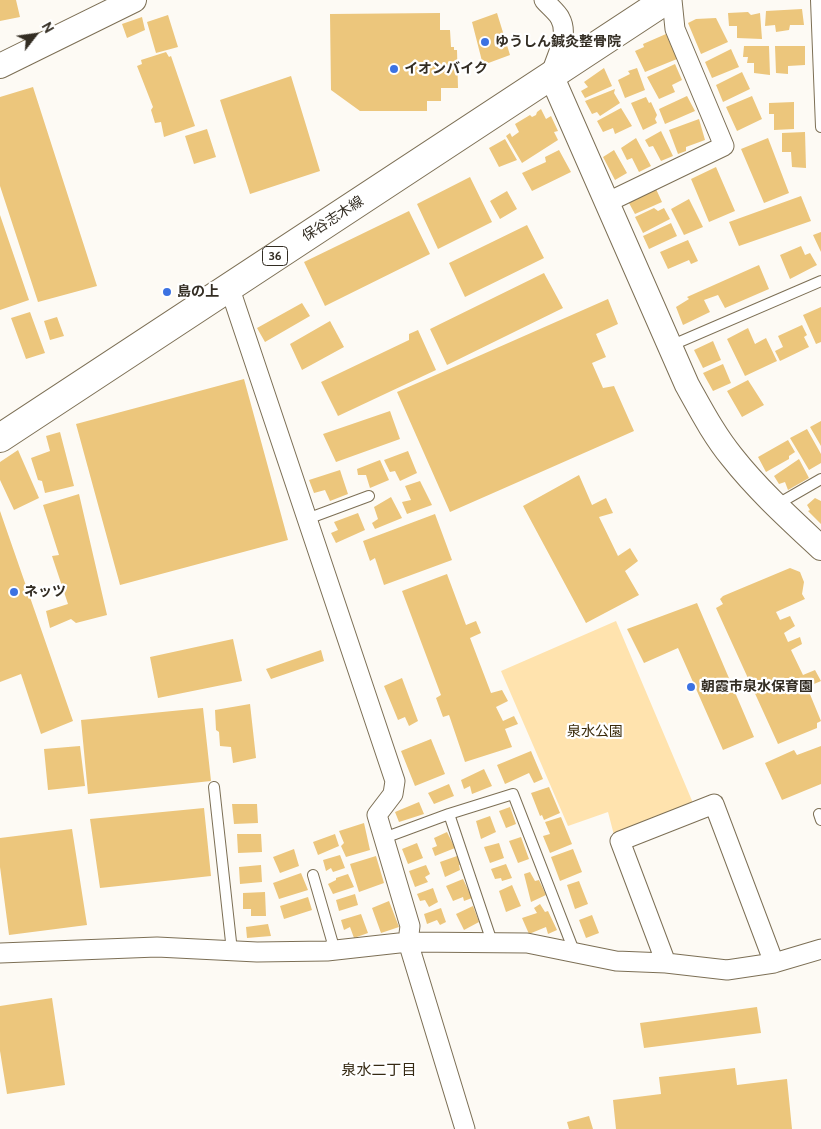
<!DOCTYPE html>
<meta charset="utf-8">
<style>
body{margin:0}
#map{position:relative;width:821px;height:1129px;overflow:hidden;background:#fdfaf4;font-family:Cabin,sans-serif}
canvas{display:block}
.north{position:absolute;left:10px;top:10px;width:50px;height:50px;-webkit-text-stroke:4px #fff;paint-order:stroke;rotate:60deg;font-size:14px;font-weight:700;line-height:20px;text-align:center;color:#332d23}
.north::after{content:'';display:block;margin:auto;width:18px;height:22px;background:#332d23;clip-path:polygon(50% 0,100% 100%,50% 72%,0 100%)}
</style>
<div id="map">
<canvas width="821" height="1129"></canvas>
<div class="north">N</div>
</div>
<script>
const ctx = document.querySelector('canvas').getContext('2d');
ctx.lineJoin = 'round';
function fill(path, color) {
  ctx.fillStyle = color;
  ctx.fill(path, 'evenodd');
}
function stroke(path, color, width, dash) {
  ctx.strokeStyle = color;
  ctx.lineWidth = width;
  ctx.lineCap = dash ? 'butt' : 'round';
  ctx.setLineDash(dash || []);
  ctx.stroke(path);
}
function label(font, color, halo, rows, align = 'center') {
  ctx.font = font + ' Cabin,"Noto Sans JP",sans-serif';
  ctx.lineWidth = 4.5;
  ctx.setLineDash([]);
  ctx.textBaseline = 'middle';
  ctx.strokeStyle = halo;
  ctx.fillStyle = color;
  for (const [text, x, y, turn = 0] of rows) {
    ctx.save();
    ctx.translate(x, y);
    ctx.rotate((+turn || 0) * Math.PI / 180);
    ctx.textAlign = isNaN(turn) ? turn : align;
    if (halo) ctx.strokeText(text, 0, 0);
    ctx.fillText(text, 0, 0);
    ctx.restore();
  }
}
const green = new Path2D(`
 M616,621L693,803L614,835L608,812L568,826L501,671Z`);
const building = new Path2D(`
 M0,0H16L20,17L0,21Z
 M802,9L804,25H790L789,30L776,32L775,25L765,26L766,11Z
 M748,12L751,15L760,13L762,39L737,38V26H729L728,13Z
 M440,13V30H450L451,47H454V50H457L458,88H441V101H427V111H360L331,90L330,14Z
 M497,13L510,55L483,65L472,22Z
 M168,15L178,47L156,53L147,22Z
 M142,17L145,30L127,38L122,24Z
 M716,18L728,42L701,54L688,23L696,19Z
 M666,34L677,59L645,72L635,51L644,47L643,44Z
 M744,46H769L770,75L754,73V63H747L748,57H743Z
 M775,46H805V65L788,66V74L776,73Z
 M731,49L739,67L712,78L705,62Z
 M166,52L169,57L171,56L195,126L164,137L161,122L155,123L151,110L153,107L137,66L142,64L141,60Z
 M675,64L682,80L672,85L675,92L659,99L647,77Z
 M604,68L612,86L585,98L581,91L588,87L584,82Z
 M637,68L645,90L625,98L618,80L630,74L628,71Z
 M742,72L750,89L723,102L716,85Z
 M291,76L320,171L250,194L220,100Z
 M33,87L97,286L38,302L0,186V97Z
 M615,89L614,93L620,103L600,116L597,112L592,114L585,101Z
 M687,96L695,111L665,124L659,109Z
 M752,96L762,119L737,131L726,107Z
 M646,97L649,103L651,102L657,115L655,119L657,123L643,130L631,103Z
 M794,102V129L774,130V114H769V103Z
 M621,108L632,126L615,134L613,128L603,132L597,121Z
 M541,109L546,119L551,116L558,131L554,132L558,140L522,163L506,136L510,133L512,137L519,132L515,124L530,115L532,117L536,115L537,112Z
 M699,119L705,140L686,147V151L678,154L669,130Z
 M207,129L216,157L194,164L185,136Z
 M661,131L673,156L661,161L653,146L649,147L645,140Z
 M805,132L806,168L792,167L791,152H782V133Z
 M636,138L651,166L639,172L632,158L627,160L621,148Z
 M768,138L789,193L764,203L741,149Z
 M505,139L517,160L499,167L489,148Z
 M559,150L571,172L532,191L522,173L546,162L545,157Z
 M614,150L627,173L615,180L603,157Z
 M716,167L735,211L709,222L691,179Z
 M470,177L492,222L438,249L417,204Z
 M656,189L662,202L635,214L629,203Z
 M507,191L517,209L500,219L490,201Z
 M801,196L811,221L739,246L729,222Z
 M689,199L703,227L684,235L671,209Z
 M654,208L658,211L664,208L670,219L643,233L635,217Z
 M409,211L430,254L325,306L304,262Z
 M0,215L29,300L0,310Z
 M671,223L677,236L649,249L643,236Z
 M527,225L544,258L465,297L449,263Z
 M821,232V252L813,235Z
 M688,240L698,261L691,264L689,260L668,269L660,252Z
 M801,246L805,255L810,253L817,265L790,279L780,255Z
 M759,265L769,289L725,308L718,295L704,300L710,312L683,325L676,307L689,299L687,297Z
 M544,273L563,308L447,365L430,329Z
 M608,299L618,324L596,334L606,357L592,363L603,388L614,386L634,431L450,512L397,392Z
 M302,303L310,316L265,342L257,328Z
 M821,307V342L816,344L803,315Z
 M30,312L45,353L26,359L11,318Z
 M57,317L64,336L50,340L44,321Z
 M330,321L344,347L302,370L290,344Z
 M802,325L807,335L804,337L809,347L780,361L775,351L783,347L778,336Z
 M748,328L755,344L766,338L777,361L745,376L727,339Z
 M418,330L436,370L338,416L321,382L409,340V334Z
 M713,341L721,360L703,368L694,350Z
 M723,364L731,383L713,391L703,373Z
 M244,379L288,540L120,585L76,424Z
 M748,380L764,405L742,417L727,391Z
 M390,411L400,439L336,462L323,434Z
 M821,421V446L810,427Z
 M807,429L821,454V463L809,470L790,438Z
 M60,432L74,486L45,493L42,481L38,480L31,458L50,451L46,436Z
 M788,440L795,452L789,456V459L766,472L758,457Z
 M18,450L39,498L14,510L0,480V462Z
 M408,451L417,473L400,481L395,471L390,472L384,460Z
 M799,459L809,478L788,490L785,482L779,484L774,476Z
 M380,460L389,480L370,488L366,475H358L357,469Z
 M340,470L348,494L330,501L325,490L314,493L309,480Z
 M579,475L592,505L606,498L613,513L599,517L618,556L630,548L638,561L625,571L639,595L586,623L523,506Z
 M420,481L432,505L407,514L402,502L411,500L405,486Z
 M79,494L107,615L76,623L71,619L50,628L46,611L68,604L52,556L59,555L43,505Z
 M391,497L402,518L375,529L372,523L378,519L374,507Z
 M815,498L821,501V524L808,511L810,510L807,505Z
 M0,511L73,721L41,734L21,674L0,682Z
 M358,513L365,530L336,543L331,533L338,530L334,522Z
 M435,514L452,560L384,585L375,558L370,561L363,541Z
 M790,568L800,572L804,582L802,594L805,599L776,612L780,620L790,616L795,626L784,633L788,642L800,637L802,644L791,650L803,675L815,670L821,681L807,687L821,721L817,723V728L778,744L716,608L723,604L720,599L723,596Z
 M447,574L466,625L476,621L481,633L470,638L491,693L502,690L508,701L496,707L503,721L514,716L518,724L505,729L512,747L465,762L449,715L443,717L436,698L441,695L402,591Z
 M697,603L754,737L723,750L678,648L644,663L627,629Z
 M233,639L242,681L158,698L150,657Z
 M321,650L324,661L271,679L266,669Z
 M402,678L418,721L409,726L405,717L398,720L384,686Z
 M250,704L256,758L233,763L231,747L220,746L219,732L216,730L215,710Z
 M203,708L211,781L88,794L81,720Z
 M431,739L445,774L415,786L401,751Z
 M80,746L85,786L48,790L44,749Z
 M821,746V784L782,800L765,763L794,750L797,755Z
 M531,751L543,779L534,783L529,773L505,784L497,765Z
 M484,769L492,786L472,794L470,786L464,789L461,780Z
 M449,784L454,796L434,804L428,793Z
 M549,787L560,813L544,820L542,815L540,816L531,793Z
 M419,802L424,814L399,822L395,812Z
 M232,804H257L258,823L234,824Z
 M510,807L516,824L506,828L499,811Z
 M204,808L211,876L100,888L90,819Z
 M490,816L496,832L481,839L476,821Z
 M561,817L572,844L550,853L543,836L550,834L545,822Z
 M364,823L370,850L346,857L341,846L344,843L339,831Z
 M72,829L87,925L9,935L0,867V838Z
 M447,832L455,848L435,856L432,848L437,846L434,838Z
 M237,834H261L262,852L238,853Z
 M335,834L339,846L318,855L313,842Z
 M521,837L529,859L518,863L509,841Z
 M417,843L423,858L408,864L402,849Z
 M499,843L504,858L490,863L484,847Z
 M294,849L299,866L280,873L273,857Z
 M573,849L582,872L560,881L551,857Z
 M340,855L345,868L333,872L331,868L326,871L323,860Z
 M376,856L384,883L359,892L350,864Z
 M457,856L462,864L459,865L460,870L445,877L440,862Z
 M506,864L512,878L502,881L501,878L495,879L491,869Z
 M261,865L262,882L240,884L239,867Z
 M426,865L430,874L425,877L428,882L415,887L409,871Z
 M530,872L535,881L539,880L546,895L531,902L524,874Z
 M301,873L308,890L279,899L273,883Z
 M348,874L354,887L333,894L328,884L336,880V878Z
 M463,879L472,898L464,901L463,897L453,901L446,886Z
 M579,881L588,904L575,909L567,885Z
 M512,885L521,906L506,912L499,891Z
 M433,888L438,902L429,907L425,900L420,901L417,894Z
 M265,892L266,916H251V909H243V893Z
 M355,894L358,905L339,911L336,900Z
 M308,897L312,910L284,919L280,906Z
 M389,901L399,927L381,933L372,908Z
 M540,904L545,912L548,911L557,930L548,934L546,927L529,934L522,918L537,913L534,908Z
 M473,906L479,922L464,930L456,914Z
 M441,908L446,922L440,925L437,920L427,924L424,914Z
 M361,914L368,933L354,938L350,927L344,930L341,920Z
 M592,915L599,933L586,938L579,920Z
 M268,924L271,936L247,938L246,927Z
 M52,998L65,1085L7,1094L0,1051V1006Z
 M757,1007L761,1033L644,1048L640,1023Z
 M735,1068L737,1085L787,1079L792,1129H616L613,1100L661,1094L659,1077Z
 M589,1116L593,1129H569L567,1122Z`);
const service = new Path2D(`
 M816,0L821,127
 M670,346L821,281
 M776,505L821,479
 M307,519L369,496
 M214,787L232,951
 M449,814L492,942
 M819,814L821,820
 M384,838L449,814L513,794L574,951
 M313,875L335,951`);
const minor = new Path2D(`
 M544,0C549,6 557,12 560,18C570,36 555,57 551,75
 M608,202L724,146L675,29L672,0
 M229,286L395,781L393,794L377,815L410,926L408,942L465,1129
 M0,953L157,947L257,952L327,951L408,942L527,943L616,961L666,963L727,970L774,963L821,949
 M666,963L620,841L714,804L774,963`);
const tertiary = new Path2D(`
 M0,66L134,0
 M551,75L687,385C701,410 714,435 732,457C758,490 790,519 821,548`);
const primary = new Path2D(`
 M0,438L666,0`);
const markers = [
 [485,42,5,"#3c72e2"],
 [394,69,5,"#3c72e2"],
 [167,292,5,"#3c72e2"],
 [14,592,5,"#3c72e2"],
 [691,687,5,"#3c72e2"]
];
const shields = [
 [275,256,25]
];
const shieldNames = [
 ["36",275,256]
];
const poiNames = [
 ["ゆうしん鍼灸整骨院",495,42],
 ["イオンバイク",404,69],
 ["島の上",177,292],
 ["ネッツ",24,592],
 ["朝霞市泉水保育園",701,687]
];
const streetNames = [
 ["保谷志木線",333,219,-33]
];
const parkNames = [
 ["泉水公園",595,732]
];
const neighbourhoodNames = [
 ["泉水二丁目",379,1071]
];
fill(green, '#ffe3ae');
fill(building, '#ecc67c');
stroke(service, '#7c6f55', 12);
stroke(minor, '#7c6f55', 21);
stroke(tertiary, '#7c6f55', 26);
stroke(primary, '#7c6f55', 30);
stroke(service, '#fff', 10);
stroke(minor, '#fff', 19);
stroke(tertiary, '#fff', 24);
stroke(primary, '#fff', 28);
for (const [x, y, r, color] of markers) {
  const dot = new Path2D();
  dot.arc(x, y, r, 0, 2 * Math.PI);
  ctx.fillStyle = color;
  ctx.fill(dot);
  stroke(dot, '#fff', 2);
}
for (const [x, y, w] of shields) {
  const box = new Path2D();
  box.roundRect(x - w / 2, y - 9.5, w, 19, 4);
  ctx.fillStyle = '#fff';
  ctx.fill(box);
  stroke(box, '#332d23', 1);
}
label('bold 12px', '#332d23', null, shieldNames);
label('bold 14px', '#332d23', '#fff', poiNames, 'left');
label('14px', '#332d23', '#fff', streetNames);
label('14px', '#392908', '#fff', parkNames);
label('15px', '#362a13', '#fff', neighbourhoodNames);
</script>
